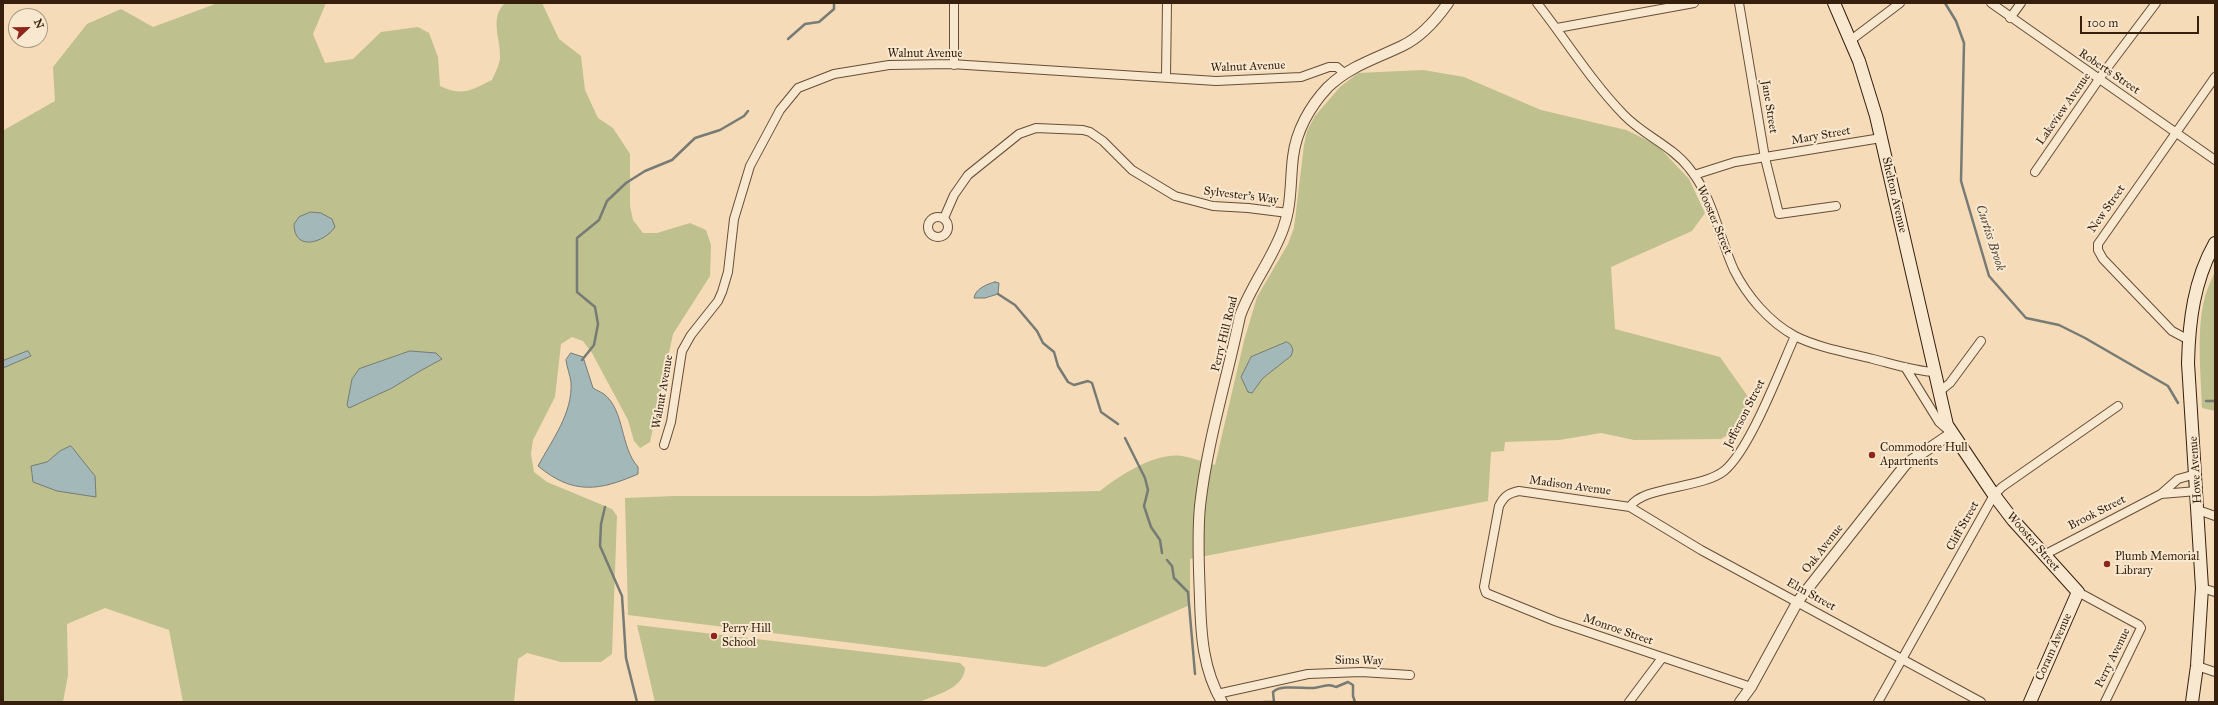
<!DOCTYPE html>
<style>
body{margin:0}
#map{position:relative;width:2218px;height:705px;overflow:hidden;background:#f5dbb7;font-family:"IM FELL Great Primer",serif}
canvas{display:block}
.frame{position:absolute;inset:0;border:4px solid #371f0e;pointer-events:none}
.north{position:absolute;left:8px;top:8px;width:40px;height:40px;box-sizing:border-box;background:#f8e8d0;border:1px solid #ab9882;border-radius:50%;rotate:68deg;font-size:11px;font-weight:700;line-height:16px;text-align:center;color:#371f0e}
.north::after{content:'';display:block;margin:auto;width:14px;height:18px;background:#8f2418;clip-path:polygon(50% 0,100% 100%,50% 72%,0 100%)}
.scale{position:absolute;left:2080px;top:16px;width:119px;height:18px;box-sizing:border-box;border:2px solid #371f0e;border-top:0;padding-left:5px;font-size:12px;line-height:14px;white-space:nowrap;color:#371f0e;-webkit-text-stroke:3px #f8e8d0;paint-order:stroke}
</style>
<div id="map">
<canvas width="2218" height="705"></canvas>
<div class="frame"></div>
<div class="north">N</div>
<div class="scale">100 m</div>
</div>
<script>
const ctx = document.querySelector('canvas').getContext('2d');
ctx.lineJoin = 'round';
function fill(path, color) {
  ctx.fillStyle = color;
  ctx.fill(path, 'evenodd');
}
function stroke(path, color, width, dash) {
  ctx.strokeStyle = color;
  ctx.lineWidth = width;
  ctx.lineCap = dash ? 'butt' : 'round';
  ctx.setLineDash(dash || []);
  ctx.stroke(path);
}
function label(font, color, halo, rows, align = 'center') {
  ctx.font = font + ' "IM FELL Great Primer",serif';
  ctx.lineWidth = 4;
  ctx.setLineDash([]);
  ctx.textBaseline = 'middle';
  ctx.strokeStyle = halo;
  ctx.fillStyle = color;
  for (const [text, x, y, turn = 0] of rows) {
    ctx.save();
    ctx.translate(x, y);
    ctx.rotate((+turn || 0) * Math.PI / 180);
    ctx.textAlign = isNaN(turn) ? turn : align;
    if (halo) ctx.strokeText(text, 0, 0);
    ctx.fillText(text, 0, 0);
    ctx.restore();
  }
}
const green = new Path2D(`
 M218,3H326L313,34L325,63L353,59L381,32L418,27L429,33L438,57L440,86C463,97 471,90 492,80C495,73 500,64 500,57C501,39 489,18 505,3H542L559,39L581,56L585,90L598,118L613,128L630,154V206L633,220L643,233H657L690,223L706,230L711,245L710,276L673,334L650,442L640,448L634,441L628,420L592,353L583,341L572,337L561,344L555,397L533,440L531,454L534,472L547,482L612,509L617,516L612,654L601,662H561L527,653L518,659L514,702H183L169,630L105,608L67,624L68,675L63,702H3V133L4,130L55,101L53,67L87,24L121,9L153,27Z
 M1423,70L1464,77L1541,110L1626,130L1657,145L1689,179L1705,213L1692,231L1611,267L1615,329L1720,357L1749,398L1742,426L1721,439L1634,440L1601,433L1559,440L1505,442L1504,451L1491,452L1488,501L1190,559V605L1045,667L628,615L625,498L676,496H872L1100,491C1120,475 1156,452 1182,456C1193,458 1204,462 1215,465L1244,341L1257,297L1288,244L1294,228L1304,145L1307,131L1315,116L1340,87L1358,73Z
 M2215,271V411L2202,408C2201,375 2196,328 2205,297C2207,288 2212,280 2215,271Z
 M637,625L960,663L965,668C964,689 935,695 919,702H655Z`);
const water = new Path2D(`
 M311,212L321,213L332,219L335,227C324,243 294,252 294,224L299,217Z
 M995,282L999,283L998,294L985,298H974C975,289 987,284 995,282Z
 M1287,342L1291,345L1293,350L1291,356L1263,378L1252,393L1248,392L1241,377L1251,357Z
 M28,351L31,356L3,368V361Z
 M410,351L436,353L442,359L420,371L392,388L349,408L347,405L352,379L359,369Z
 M571,353L583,357L593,388C596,390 601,392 604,394C625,411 620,447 638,467V474C599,491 573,495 538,466C552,440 573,413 571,382C570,375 567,368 566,360Z
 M71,446L95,476L96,497L57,491L33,482L31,466L47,462L60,451Z`);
const stream = new Path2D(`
 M1945,3L1956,21L1964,43L1961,181L1989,276L2026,318L2059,325L2085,338L2168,386L2178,403
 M788,39L805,24L819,22L834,9V3
 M998,294L1015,305L1037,331L1043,343L1054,352L1058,366L1068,382L1074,385L1088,381L1092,383L1101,412L1118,424
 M582,360L594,345L598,324L595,307L577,292V238L599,220L607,201L626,183L645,171L672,160L695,138L720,130L744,116L748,111
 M2206,401H2215
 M1125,438L1145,478L1148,490L1144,506L1151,527L1160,540L1162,553
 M605,507L601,524L600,546L622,596L626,658L637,702
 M1167,560L1172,566L1174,578L1188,592L1195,674
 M1264,702H1274L1273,692C1281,684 1304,689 1314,688C1322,687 1328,683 1336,687L1348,682L1353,685V696L1355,702`);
const minor = new Path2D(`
 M1537,3C1566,40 1591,81 1624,115C1643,135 1672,146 1689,168C1713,197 1719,237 1734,270C1747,296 1769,322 1795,336C1816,347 1849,353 1873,359C1893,364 1914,371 1935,372
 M1739,3L1765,158L1779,214L1836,206
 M1991,3L2215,160
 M2010,18L2021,3
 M1557,28L1694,3
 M1851,40L1900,3
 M954,65V3
 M1166,77L1167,3
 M2035,172L2104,72L2156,3
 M1694,175L1735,162L1881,138
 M928 227a10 10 0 1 1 20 0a10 10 0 1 1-20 0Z
 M944,218L954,195L968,175L1019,134L1036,128L1083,130L1090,132L1103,141L1132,170L1175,196L1213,206L1248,208L1288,213
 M2189,340L2172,331L2103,259L2098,250V244L2215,77
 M1905,367L1939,422L1948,430
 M1939,392L1950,383L1981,341
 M664,445L671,422L682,351L691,335L718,301L722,292L728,272L734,219L750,166L780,110L798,88L834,74L889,65L951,64L1216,81L1301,77L1329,67H1337L1344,73
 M2161,494L2178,479L2196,474
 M1630,507C1642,486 1701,489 1724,471C1750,450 1780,369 1795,336
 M2198,510L2215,516
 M2044,555L2161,494L2197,491
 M2202,588L2215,592
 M2078,592L2139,625L2141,628L2105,702
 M2197,666L2215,672
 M1751,687L1555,621L1486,593L1484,587L1499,506C1504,496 1509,493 1519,491L1630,507L1701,550L1981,702
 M1217,694L1308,674L1361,672L1410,675
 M1629,702L1662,658
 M1878,702L1994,495L2002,487L2118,406`);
const tertiary = new Path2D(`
 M1222,702C1203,670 1201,635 1200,599C1199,568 1197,537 1200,506C1207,442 1227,379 1240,316C1251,285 1272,260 1283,229C1292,205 1290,181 1293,157C1296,131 1310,106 1328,87C1350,66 1375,59 1402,46C1421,37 1436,20 1448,3
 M1740,702L1751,687L1798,601L1906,464L1952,433`);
const secondary = new Path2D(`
 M1834,3L1859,61L1876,116L1947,425L1994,495L2013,520L2078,592L2030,702
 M2192,702L2197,666L2202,588L2188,363C2189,321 2194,280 2215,243`);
const markers = [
 [1872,455,4,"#8f2418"],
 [2107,564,4,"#8f2418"],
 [714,636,4,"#8f2418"]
];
const streetNames = [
 ["Walnut Avenue",925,54],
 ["Walnut Avenue",1248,67,-2],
 ["Roberts Street",2109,72,34],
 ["Jane Street",1769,107,81],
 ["Lakeview Avenue",2064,109,-55],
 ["Mary Street",1821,136,-10],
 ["Shelton Avenue",1894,195,77],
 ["Sylvester's Way",1241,196,7],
 ["New Street",2107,209,-55],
 ["Wooster Street",1714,220,67],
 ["Perry Hill Road",1225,334,-76],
 ["Walnut Avenue",663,392,-80],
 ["Jefferson Street",1745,414,-63],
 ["Howe Avenue",2196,470,-94],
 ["Madison Avenue",1570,486,8],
 ["Brook Street",2097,513,-27],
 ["Cliff Street",1963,526,-61],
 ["Wooster Street",2033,542,49],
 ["Oak Avenue",1823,549,-52],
 ["Elm Street",1811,595,29],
 ["Monroe Street",1618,630,19],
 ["Coram Avenue",2054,647,-66],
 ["Perry Avenue",2113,658,-64],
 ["Sims Way",1359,661,1]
];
const poiNames = [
 ["Commodore Hull",1880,448],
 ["Apartments",1880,462],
 ["Plumb Memorial",2115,557],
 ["Library",2115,571],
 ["Perry Hill",722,629],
 ["School",722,643]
];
const waterNames = [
 ["Curtiss Brook",1990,238,72]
];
fill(green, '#bec08d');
fill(water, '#a2b8b9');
stroke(water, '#777b75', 1);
stroke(stream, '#777b75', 2.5);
stroke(minor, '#664e38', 10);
stroke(tertiary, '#664e38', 12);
stroke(secondary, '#371f0e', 14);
stroke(minor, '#f8e8d0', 8);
stroke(tertiary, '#f8e8d0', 10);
stroke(secondary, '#f8e8d0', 12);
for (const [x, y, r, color] of markers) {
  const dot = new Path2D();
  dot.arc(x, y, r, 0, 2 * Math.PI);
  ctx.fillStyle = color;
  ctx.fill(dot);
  stroke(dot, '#f8e8d0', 1.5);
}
label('12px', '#371f0e', '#f8e8d0', streetNames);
label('12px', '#371f0e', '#f8e8d0', poiNames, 'left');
label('italic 13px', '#574d41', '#f8e8d0', waterNames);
</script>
